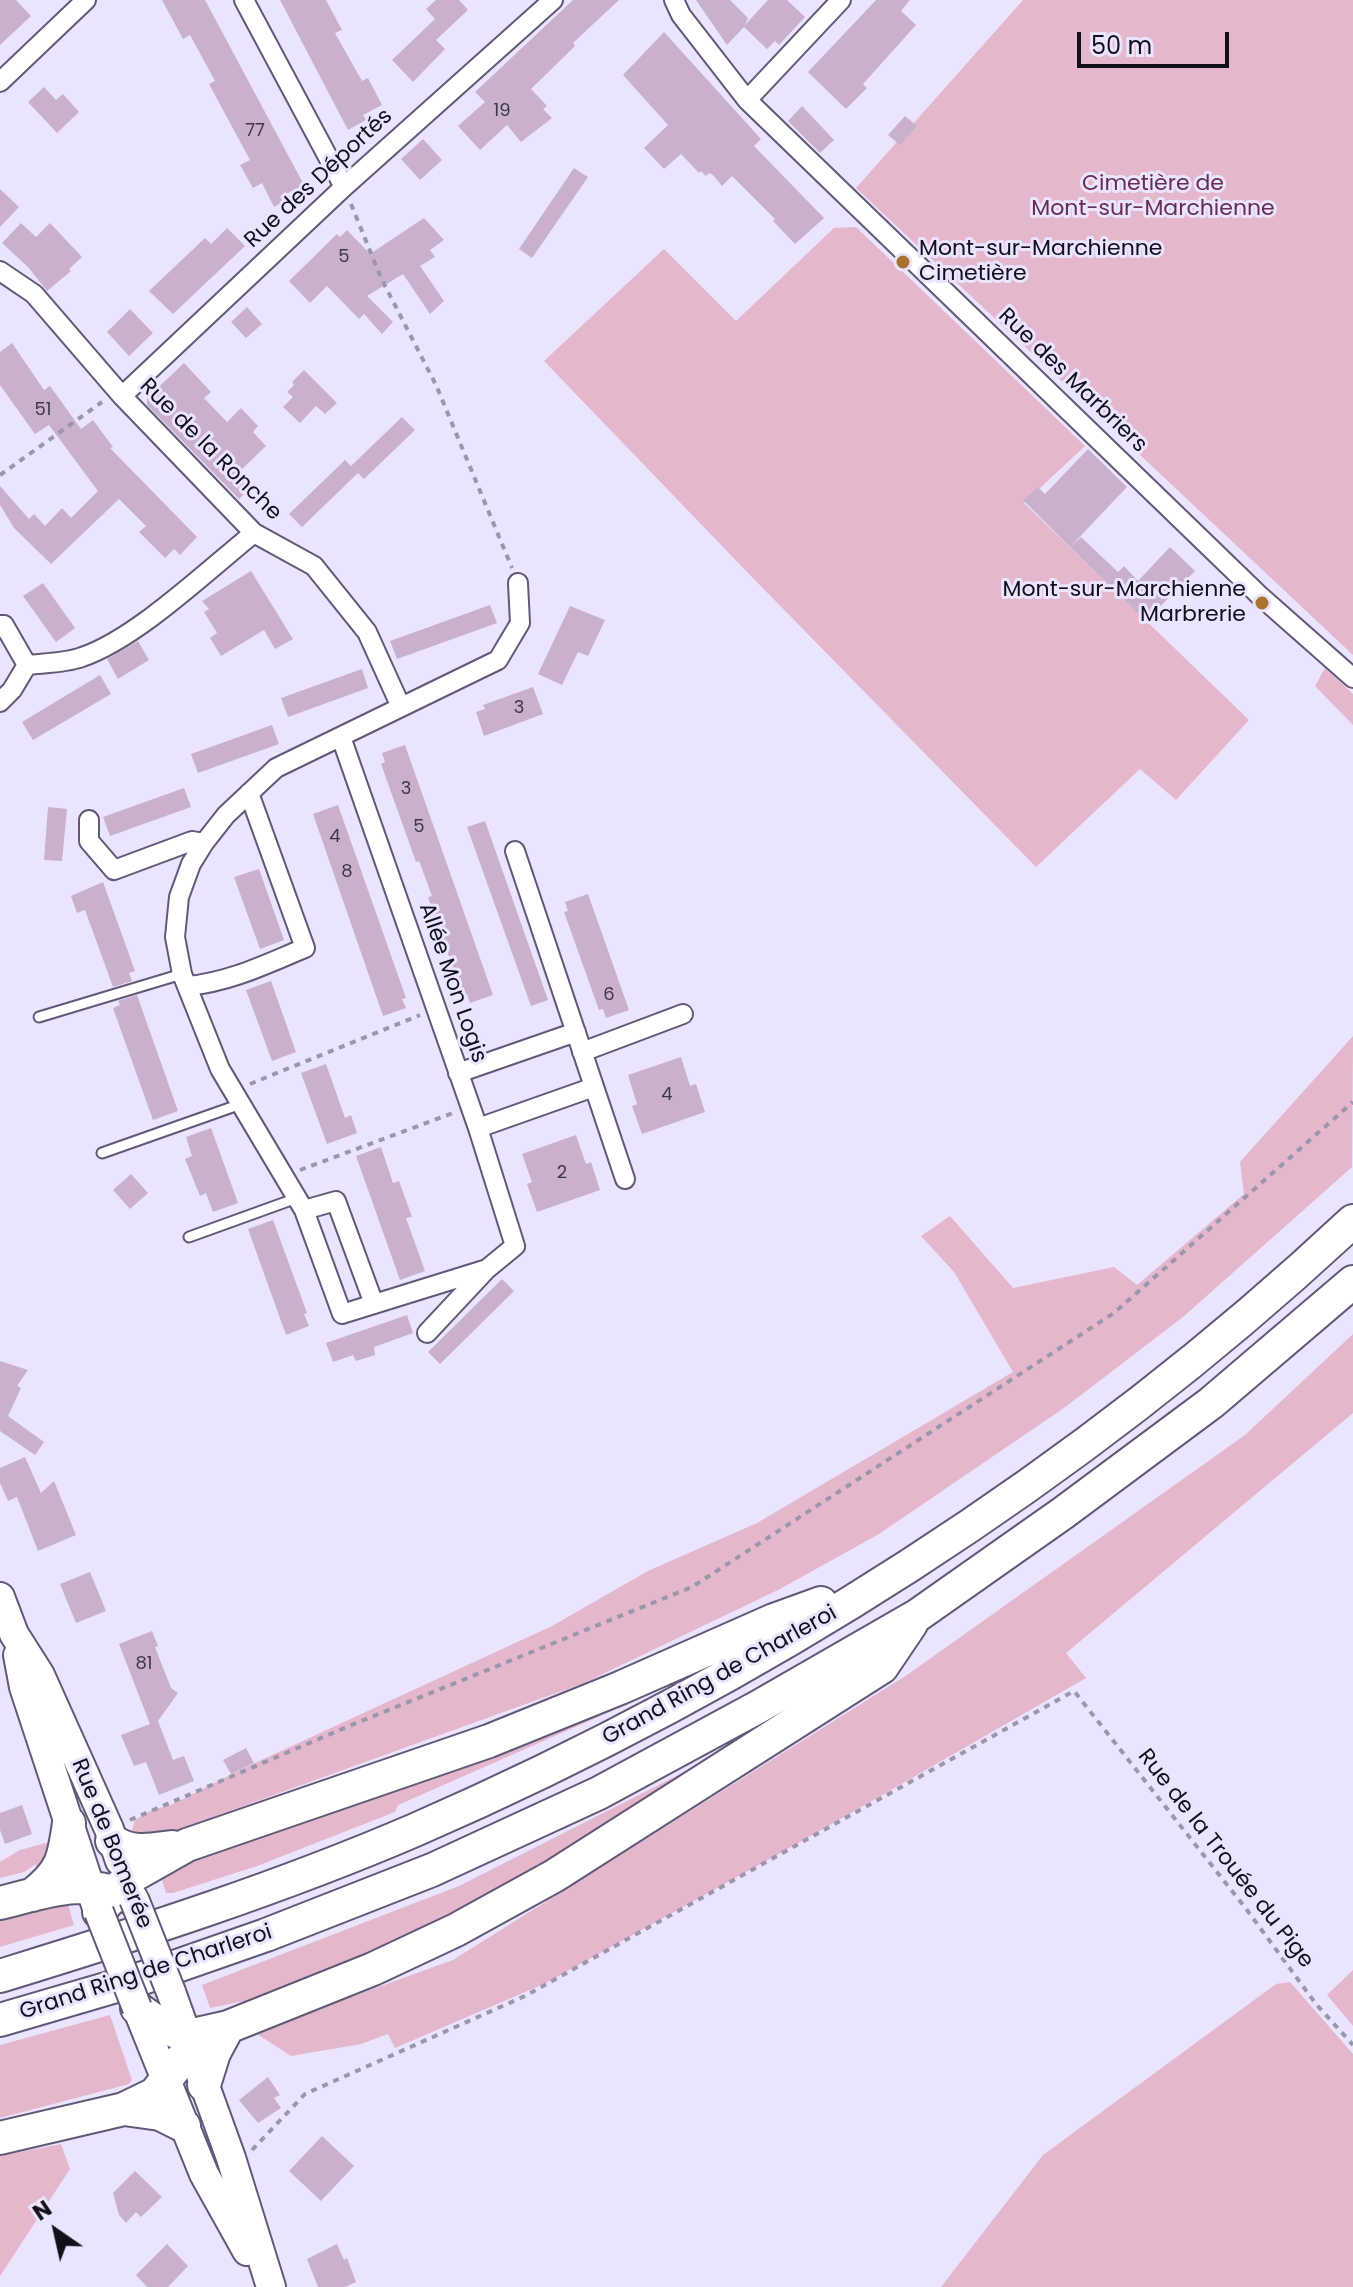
<!DOCTYPE html>
<meta charset="utf-8">
<style>
body{margin:0}
#map{position:relative;width:1353px;height:2287px;overflow:hidden;background:#eae4ff;font-family:Poppins,sans-serif}
canvas{display:block}
.north{position:absolute;left:16px;top:2191px;width:80px;height:80px;-webkit-text-stroke:6px #eae4ff;paint-order:stroke;rotate:326deg;font-size:22px;font-weight:700;line-height:32px;text-align:center;color:#13101b}
.north::after{content:'';display:block;margin:auto;width:28px;height:36px;background:#13101b;clip-path:polygon(50% 0,100% 100%,50% 72%,0 100%)}
.scale{position:absolute;left:1077px;top:32px;width:152px;height:36px;box-sizing:border-box;border:4px solid #13101b;border-top:0;padding-left:10px;font-size:24px;line-height:28px;white-space:nowrap;color:#13101b;-webkit-text-stroke:6px #eae4ff;paint-order:stroke}
</style>
<div id="map">
<canvas width="1353" height="2287"></canvas>
<div class="north">N</div>
<div class="scale">50 m</div>
</div>
<script>
const ctx = document.querySelector('canvas').getContext('2d');
ctx.lineJoin = 'round';
function fill(path, color) {
  ctx.fillStyle = color;
  ctx.fill(path, 'evenodd');
}
function stroke(path, color, width, dash) {
  ctx.strokeStyle = color;
  ctx.lineWidth = width;
  ctx.lineCap = dash ? 'butt' : 'round';
  ctx.setLineDash(dash || []);
  ctx.stroke(path);
}
function label(font, color, halo, rows, align = 'center') {
  ctx.font = font + ' Poppins,sans-serif';
  ctx.lineWidth = 6;
  ctx.setLineDash([]);
  ctx.textBaseline = 'middle';
  ctx.strokeStyle = halo;
  ctx.fillStyle = color;
  for (const [text, x, y, turn = 0] of rows) {
    ctx.save();
    ctx.translate(x, y);
    ctx.rotate((+turn || 0) * Math.PI / 180);
    ctx.textAlign = isNaN(turn) ? turn : align;
    if (halo) ctx.strokeText(text, 0, 0);
    ctx.fillText(text, 0, 0);
    ctx.restore();
  }
}
const green = new Path2D(`
 M1023,0H1353V655L856,188Z
 M856,227L1085,446L1024,503L1249,720L1176,800L1140,769L1036,867L749,574L544,361L664,249L736,321L834,228Z
 M1325,668L1353,694V725L1315,686Z
 M1353,1036L1352,1167L1183,1317L1064,1408L879,1534L780,1589L584,1683L152,1839H141L132,1831L135,1820L152,1810L171,1805L242,1769L552,1626L648,1571L757,1523L1013,1372L954,1272L921,1236L950,1216L1013,1288L1114,1267L1137,1285L1244,1194L1240,1162Z
 M1353,1334V1413L1066,1653L1086,1678L802,1841L546,1983L395,2048L388,2034L361,2044L291,2056L254,2032L453,1960L907,1675L1245,1435Z
 M637,1697L598,1717L398,1805L395,1812L257,1866L173,1893H166L159,1871Z
 M700,1764L698,1770L470,1907L306,1980L249,2000L210,2008L202,1985L459,1886Z
 M53,1841L45,1863L36,1871V1864L24,1872L0,1878V1862L20,1850Z
 M66,1897L74,1925L0,1947V1914Z
 M1353,1970V2026L1327,1995Z
 M1290,1982L1353,2054V2287H941L1043,2155L1276,1984Z
 M110,2015L132,2080L129,2084L0,2118V2045Z
 M61,2144L70,2169L0,2276V2156Z`);
const building = new Path2D(`
 M0,0H16L31,16L0,45Z
 M162,0H205L304,185L286,194L289,199L274,207L262,183L253,188L240,165L250,160L209,84L215,81L190,35L183,39Z
 M280,0H326L342,30L335,33L362,81L368,78L382,105L363,115L366,120L348,130Z
 M436,0H459L468,10L436,40L445,49L413,82L392,60L435,19L426,9Z
 M573,0H619L573,43L575,46L531,89L547,106L543,109L552,118L521,142L507,125L480,150L458,126L485,102L475,92Z
 M696,0H730L748,18L745,25L768,0H787L805,17L779,45L775,41L767,49L744,27L727,45Z
 M876,0H910L901,11L916,25L863,84L867,88L846,109L808,72Z
 M664,32L761,139L754,146L824,218L795,244L773,221L775,219L732,176L722,186L713,175L709,173L706,176L701,171L699,173L681,154L664,169L644,148L668,125L623,75Z
 M44,87L56,100L63,94L79,112L57,133L28,102Z
 M802,106L834,140L820,153L788,121Z
 M905,116L917,126L900,145L888,135Z
 M423,139L442,160L420,180L401,159Z
 M574,168L588,177L532,258L519,249Z
 M0,189L19,207L0,227Z
 M424,218L444,240L430,250L435,257L420,266L444,301L430,314L403,274L367,296L393,322L382,334L364,314L359,319L327,286L310,303L289,281L337,234L340,237L347,230L370,254Z
 M21,223L36,237L50,223L82,257L69,269L71,271L47,291L28,267L2,243Z
 M227,228L245,246L173,314L149,291L205,238L211,244Z
 M247,307L262,324L246,338L231,322Z
 M130,309L153,333L129,356L107,332Z
 M12,343L44,390L50,386L81,429L93,420L113,447L110,448L197,537L180,555L174,549L165,558L139,532L146,526L119,499L51,564L14,528L0,505V486L29,519L34,514L45,526L62,508L71,518L98,491L49,425L35,434L0,385V352Z
 M184,363L211,392L204,398L227,422L241,408L258,426L253,432L266,446L237,474L250,488L239,499L147,405V398Z
 M304,370L337,403L325,414L316,406L300,423L283,407L293,397L287,392L294,385L292,382Z
 M402,417L415,430L364,479L351,466Z
 M1088,449L1127,487L1070,547L1023,500L1038,487L1045,494Z
 M345,460L358,473L302,527L289,514Z
 M1081,537L1118,572L1124,566L1138,581L1170,547L1195,571L1146,621L1070,547Z
 M251,571L293,639L275,649L264,630L221,656L210,638L217,633L204,612L209,609L202,601Z
 M43,583L75,628L56,642L23,596Z
 M490,605L497,623L397,659L390,641Z
 M570,606L605,620L588,656L578,652L562,685L538,674Z
 M138,641L149,660L118,679L107,659Z
 M362,669L368,688L288,717L281,698Z
 M100,675L111,694L33,740L22,722Z
 M533,687L543,714L484,736L476,712L485,709L483,705Z
 M272,725L279,744L198,773L191,754Z
 M405,745L493,995L470,1003L467,994L463,996L428,897L432,896L419,861L416,862L381,764L385,762L382,753Z
 M184,788L191,807L110,836L103,817Z
 M338,805L406,998L402,999L406,1008L383,1016L313,814Z
 M48,807L67,809L62,861L44,860Z
 M485,821L548,1000L531,1006L467,827Z
 M259,869L284,940L260,949L234,877Z
 M103,882L135,971L129,973L132,981L113,987L85,910L77,913L71,896Z
 M588,894L629,1010L606,1018L603,1009L599,1010L564,912L568,911L565,902Z
 M271,981L296,1052L272,1061L246,990Z
 M137,995L178,1111L153,1120L113,1008L120,1005L118,1001Z
 M681,1057L690,1086L696,1084L705,1112L642,1134L632,1106L637,1104L628,1075Z
 M326,1064L345,1118L351,1115L357,1133L327,1144L301,1073Z
 M211,1128L238,1203L213,1212L206,1193L200,1196L185,1159L192,1156L186,1137Z
 M576,1135L586,1164L591,1162L600,1190L537,1212L527,1184L532,1182L522,1154Z
 M381,1147L393,1183L399,1181L412,1217L406,1218L425,1271L400,1280L356,1156Z
 M131,1174L148,1193L130,1209L113,1190Z
 M273,1220L307,1313L304,1314L309,1326L286,1335L248,1229Z
 M502,1279L514,1291L440,1364L428,1352Z
 M407,1315L413,1333L374,1347L375,1355L356,1361L353,1355L333,1362L326,1343Z
 M0,1361L28,1370L17,1386L21,1388L8,1416L44,1442L35,1455L0,1431Z
 M25,1457L41,1493L54,1481L76,1535L38,1551L17,1497L8,1501L0,1483V1468Z
 M90,1572L106,1611L76,1623L60,1584Z
 M152,1631L158,1646L155,1647L171,1688L178,1693L158,1721L173,1760L184,1756L194,1781L159,1795L146,1762L134,1766L121,1735L150,1724L119,1644Z
 M246,1748L254,1763L231,1774L223,1760Z
 M22,1805L32,1834L5,1844L0,1830V1813Z
 M268,2077L280,2095L274,2098L281,2108L258,2123L239,2100Z
 M322,2136L354,2166L321,2201L289,2171Z
 M135,2171L162,2197L141,2217L136,2212L126,2223L119,2215L113,2193Z
 M167,2244L188,2266L168,2287H147L136,2275Z
 M337,2244L344,2260L347,2258L356,2282L345,2287H318L307,2259Z`);
const path = new Path2D(`
 M351,204L381,278L436,385L512,568
 M0,475L102,402
 M250,1084L420,1015
 M300,1170L453,1113
 M130,1820L349,1726L692,1587L1114,1313L1353,1102
 M252,2150L305,2094L525,1996L1074,1691L1247,1910L1316,2004L1353,2045`);
const lane = new Path2D(`
 M39,1017L182,974
 M102,1153L241,1104
 M189,1237L297,1198`);
const street = new Path2D(`
 M244,0L344,187
 M674,0L681,15L747,100L1259,595L1353,678
 M0,82L86,0
 M747,100L841,0
 M0,271L34,294L122,396L254,533L314,566L367,632L401,707
 M122,396L344,187L553,0
 M0,625H4L27,665
 M27,665C45,663 66,663 82,657C136,639 208,570 254,533
 M0,702L12,690L27,665
 M341,737L478,1128L515,1246L487,1269L342,1314L304,1210L220,1069L182,974L175,937L179,897L191,864L204,843L226,815L276,768L498,660L520,623L518,583
 M89,820V841L114,870L192,841L204,843
 M515,851L625,1179
 M188,986C230,982 266,964 305,948L249,793
 M582,1052L683,1014
 M458,1073L576,1032
 M478,1128L594,1087
 M304,1210L336,1201L374,1304
 M427,1333L485,1271`);
const primary = new Path2D(`
 M0,1597L14,1634L40,1675L109,1829L120,1861
 M18,1655L24,1687L96,1905
 M171,1992L231,2158L271,2287
 M137,2008L204,2174L247,2251`);
const highway = new Path2D(`
 M112,1841C132,1854 149,1850 172,1847
 M32,1895C62,1872 64,1859 69,1823
 M0,1903C50,1891 80,1877 131,1898
 M99,1912L127,1879L187,1845L489,1741L620,1688L774,1620L821,1603
 M0,1976C140,1933 280,1888 415,1830C755,1682 1082,1475 1353,1221
 M137,2008L165,2028L188,2036L228,2027L373,1969L456,1930L554,1876L882,1667L911,1624
 M0,2020L140,1979L266,1935L432,1870L599,1793L758,1707L918,1615L1063,1513L1211,1403L1353,1282
 M204,2085L214,2053L228,2027
 M124,2109L160,2114L184,2126
 M0,2138L124,2109L155,2094L191,2047`);
const primaryBridge = new Path2D(`
 M134,1899L171,1992
 M99,1912L137,2008`);
const markers = [
 [903,262,8,"#aa712f"],
 [1262,603,8,"#aa712f"]
];
const numberNames = [
 ["19",502,111],
 ["77",255,131],
 ["5",344,257],
 ["51",43,410],
 ["3",519,708],
 ["3",406,789],
 ["5",419,827],
 ["4",335,837],
 ["8",347,872],
 ["6",609,995],
 ["4",667,1095],
 ["2",562,1173],
 ["81",144,1664]
];
const streetNames = [
 ["Rue des Déportés",319,179,-43],
 ["Rue des Marbriers",1072,381,44],
 ["Rue de la Ronche",210,450,45],
 ["Allée Mon Logis",452,983,71],
 ["Grand Ring de Charleroi",720,1676,-29],
 ["Rue de Bomerée",111,1844,68],
 ["Rue de la Trouée du Pige",1225,1859,52],
 ["Grand Ring de Charleroi",146,1973,-18]
];
const parkNames = [
 ["Cimetière de",1153,184],
 ["Mont-sur-Marchienne",1153,209]
];
const poiNames = [
 ["Mont-sur-Marchienne",919,249],
 ["Cimetière",919,274],
 ["Mont-sur-Marchienne",1246,590,"right"],
 ["Marbrerie",1246,615,"right"]
];
fill(green, '#e4b7cc');
fill(building, '#c9b1cc');
stroke(lane, '#615977', 13);
stroke(street, '#615977', 22);
stroke(primary, '#615977', 32);
stroke(highway, '#615977', 36);
stroke(path, '#9b96ab', 4, [6, 6]);
stroke(lane, '#fff', 9);
stroke(street, '#fff', 18);
stroke(primary, '#fff', 28);
stroke(highway, '#fff', 32);
stroke(primaryBridge, '#615977', 32, []);
stroke(primaryBridge, '#fff', 28);
for (const [x, y, r, color] of markers) {
  const dot = new Path2D();
  dot.arc(x, y, r, 0, 2 * Math.PI);
  ctx.fillStyle = color;
  ctx.fill(dot);
  stroke(dot, '#eae4ff', 3);
}
label('18px', '#403847', null, numberNames);
label('22px', '#13101b', '#eae4ff', streetNames);
label('22px', '#672e4d', '#eae4ff', parkNames);
label('22px', '#13101b', '#eae4ff', poiNames, 'left');
</script>
